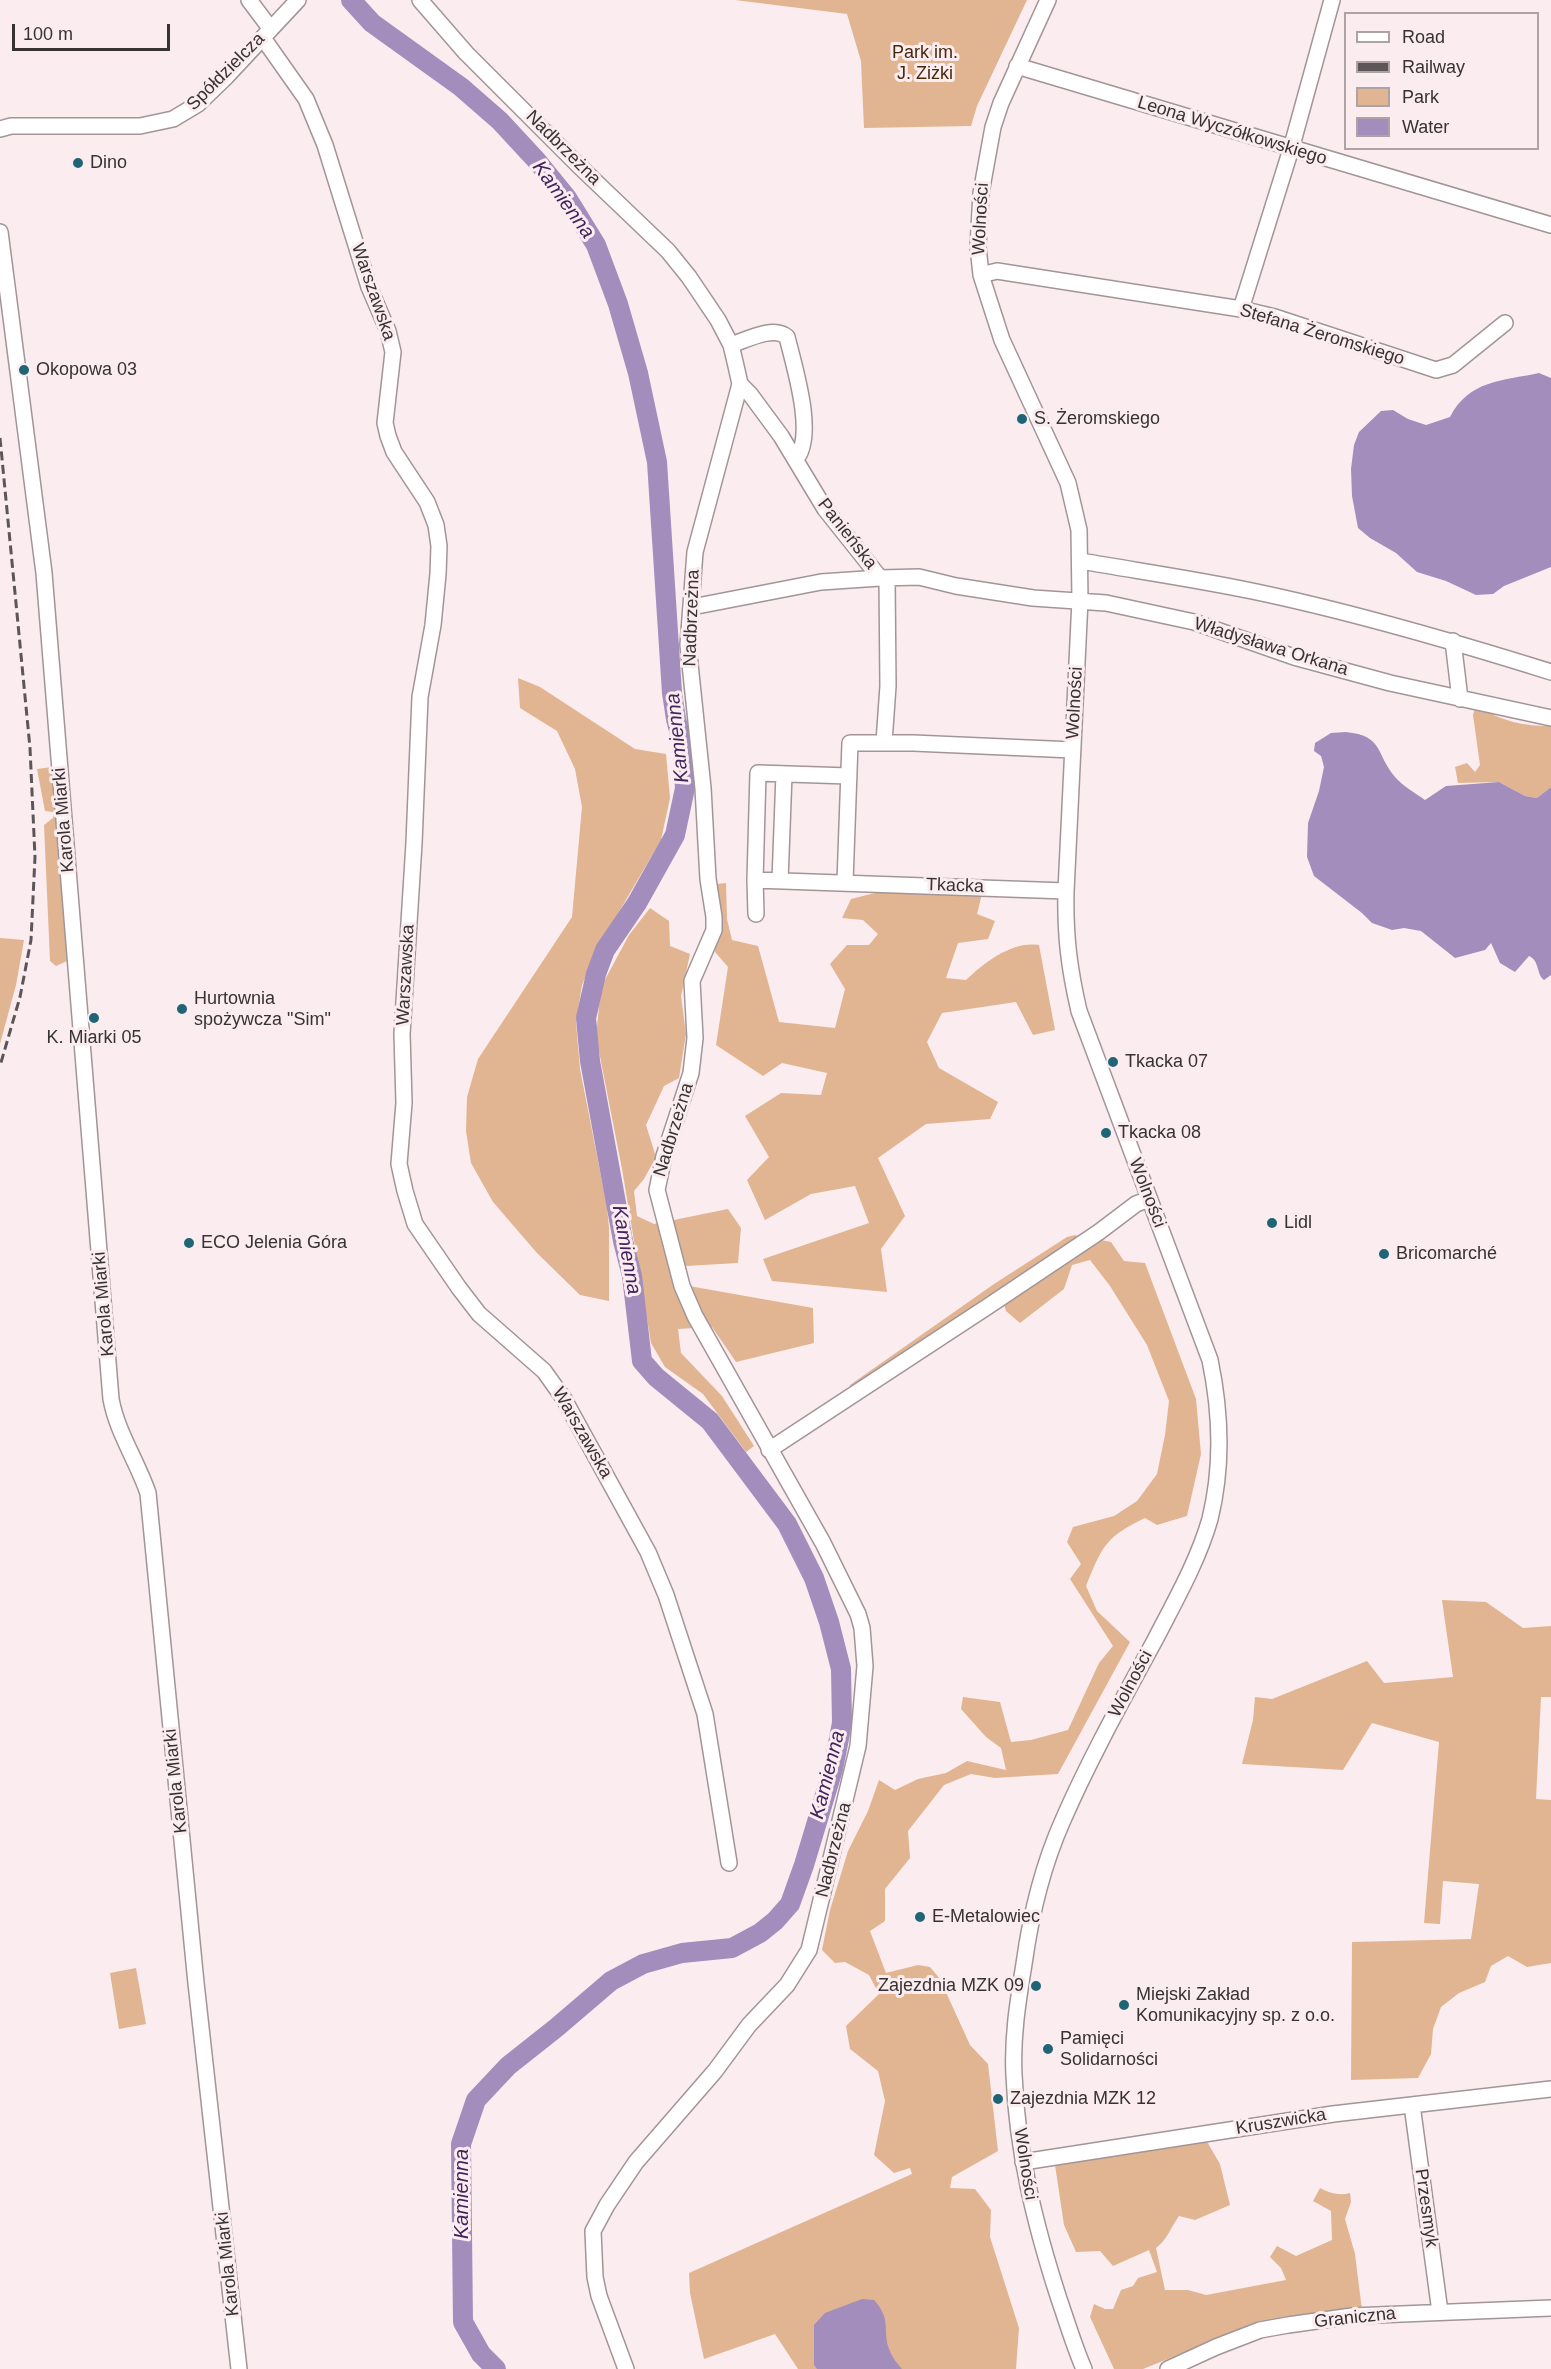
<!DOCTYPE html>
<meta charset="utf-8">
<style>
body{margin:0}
#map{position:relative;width:1551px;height:2369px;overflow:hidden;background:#fbecef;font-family:Helvetica,sans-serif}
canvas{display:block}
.legend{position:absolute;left:1344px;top:12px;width:195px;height:138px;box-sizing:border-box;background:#fbecef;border:2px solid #ada2a4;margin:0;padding:8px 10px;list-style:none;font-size:18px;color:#373233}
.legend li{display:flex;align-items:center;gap:12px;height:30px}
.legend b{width:30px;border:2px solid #ada2a4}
.scale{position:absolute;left:12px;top:24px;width:158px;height:27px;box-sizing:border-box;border:3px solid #373233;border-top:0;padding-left:8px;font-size:18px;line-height:21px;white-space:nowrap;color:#373233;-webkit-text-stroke:4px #fbecef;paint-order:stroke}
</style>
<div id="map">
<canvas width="1551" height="2369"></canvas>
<ul class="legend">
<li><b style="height:8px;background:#fff"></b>Road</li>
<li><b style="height:8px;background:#5d5658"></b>Railway</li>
<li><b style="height:16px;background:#e1b591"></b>Park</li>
<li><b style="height:16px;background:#a28dbc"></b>Water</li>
</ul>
<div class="scale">100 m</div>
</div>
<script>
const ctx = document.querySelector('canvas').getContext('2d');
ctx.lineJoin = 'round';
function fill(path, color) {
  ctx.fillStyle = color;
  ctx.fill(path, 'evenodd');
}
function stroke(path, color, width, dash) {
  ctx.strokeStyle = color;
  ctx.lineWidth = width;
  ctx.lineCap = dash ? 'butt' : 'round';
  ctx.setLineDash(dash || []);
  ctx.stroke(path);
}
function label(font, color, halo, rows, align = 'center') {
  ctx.font = font + ' Helvetica,sans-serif';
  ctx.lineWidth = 6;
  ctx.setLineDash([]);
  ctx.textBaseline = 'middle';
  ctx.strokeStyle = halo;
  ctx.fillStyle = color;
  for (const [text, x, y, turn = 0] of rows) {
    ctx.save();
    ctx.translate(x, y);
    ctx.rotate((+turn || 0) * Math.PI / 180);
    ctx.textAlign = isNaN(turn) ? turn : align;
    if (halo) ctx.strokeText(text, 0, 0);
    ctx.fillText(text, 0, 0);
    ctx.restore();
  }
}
const green = new Path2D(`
 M735,0H1027L977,106L971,126L864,128L861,61L847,14Z
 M518,678L540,687L635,749L666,754L670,798L661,840L596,951L582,985L576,1022L580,1069L607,1207L609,1228V1301L580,1295L537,1253L493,1202L471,1163L466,1131L467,1097L478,1059L572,917L582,807L575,769L557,731L520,708Z
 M1479,706C1501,722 1525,726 1551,726V787L1537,798L1525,796L1499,782L1458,783L1455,767L1467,763L1475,772L1480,765L1473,715L1475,708Z
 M52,767L60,845L67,961L56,966L50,961L44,825L53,818V812L45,811L37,769Z
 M726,883L727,919L732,940L758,946L779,1022L835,1028L845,989L830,964L847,945H869L878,934L863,920L842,918L851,899L887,890L982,894L977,914L995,921L988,939L958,943L946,978L966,980C985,962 1012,941 1039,945L1055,1030L1033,1035L1016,1002L942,1013L927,1042L939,1068L998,1102L990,1119L926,1124L878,1158L905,1216L881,1249L887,1292L772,1281L763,1259L869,1223L855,1186L811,1194L765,1220L747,1180L769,1157L745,1116L781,1093L821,1095L827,1073L782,1063L763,1076L716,1045L728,967L715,952L717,884Z
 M650,908L669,921L670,946L690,954L681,996L686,1034L679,1078L664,1086L646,1125L656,1157L644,1179L634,1191L637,1216L654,1224L728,1209L741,1228L738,1263L686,1266L689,1286L813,1308L814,1343L736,1362L712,1327L678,1329L681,1353L722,1396L754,1446L746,1452L703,1394L665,1367L651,1343L622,1169L596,1036L601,987L629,935Z
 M0,938L24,940L16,985L0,1044Z
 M1075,1235L1092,1242L1096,1239L1111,1242L1124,1261L1145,1263L1196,1399L1201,1454L1187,1516L1157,1525L1145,1518C1105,1537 1102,1547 1086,1586L1097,1611L1130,1642L1058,1774L995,1778L971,1774L944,1785L908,1831L910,1858L885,1889V1921L870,1931L886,1973L918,1965L930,1967L940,1979L970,2045L988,2064L998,2151L952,2177L950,2188L975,2189L991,2210L990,2237L1019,2328L1016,2369H798L775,2334L704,2359L690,2293L689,2273L912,2174L910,2168L894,2173L874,2155L885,2101L878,2071L850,2049L846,2026L879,1994L869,1975L845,1962L835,1963L822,1950L830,1910L848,1851L868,1811L879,1780L895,1790L918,1779L946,1773L967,1761L1006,1770L1001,1748L986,1737L961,1709L963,1697L1000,1702L1011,1742L1031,1740L1068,1730L1099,1663L1113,1646L1070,1579L1081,1564L1067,1542L1073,1527L1114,1516L1137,1501L1157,1474L1165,1435L1169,1401L1147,1345L1110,1286L1090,1260L1072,1265L1064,1289L1020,1323L1006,1311L1000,1291L851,1389L850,1385L994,1284L1067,1237Z
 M1442,1600L1486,1602L1523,1628L1551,1626V1697H1541L1536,1799L1551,1800V1963L1527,1967L1508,1956L1491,1966L1485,1982L1459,1993L1441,2007L1433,2029L1431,2054L1418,2078L1351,2080L1352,1942L1471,1939L1479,1884L1443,1881L1440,1924L1424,1923L1439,1742L1372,1723L1343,1770L1242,1764L1253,1720L1255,1697L1272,1699L1367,1661L1384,1683L1453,1677Z
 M136,1968L146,2024L119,2029L110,1973Z
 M1206,2140L1220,2164L1230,2205L1195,2220L1179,2216C1171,2227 1167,2240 1156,2248L1165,2290H1188L1206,2295L1286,2280L1281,2268L1270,2257L1277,2246L1296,2256L1332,2240L1331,2211L1313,2201L1320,2188C1329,2193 1340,2196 1350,2193L1351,2202L1345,2219L1355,2254L1362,2310L1257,2323L1143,2369H1114L1090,2317L1094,2304L1105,2309H1113L1121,2290L1133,2286L1138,2278L1157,2272L1149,2250L1113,2266L1100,2251L1076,2252L1064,2225L1055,2165Z`);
const water = new Path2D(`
 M1539,373L1551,378V567L1504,586L1493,594L1476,595L1446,581L1417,572L1396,553L1370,538L1358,528L1352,496L1351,469L1354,445L1359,432L1381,411L1393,410L1408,419L1426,425L1450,417C1469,380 1502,381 1539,373Z
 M1346,732C1384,736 1375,753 1395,777C1403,786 1415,793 1425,800L1446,786L1499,782L1525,796L1537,798L1551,787V975L1544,980C1536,974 1540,961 1529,956L1515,972L1500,963L1491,943L1485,950L1455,958L1421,931L1404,928L1392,930L1372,923L1362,913L1314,876L1307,857L1308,823L1319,791L1324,767L1321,756L1314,751L1315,743L1331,733Z
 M862,2299L874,2300C892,2320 882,2328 889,2349C892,2357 896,2362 902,2369H817L814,2365V2325L825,2313Z`);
const river = new Path2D(`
 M351,0L372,23L461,87L500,121L537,161L567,198L596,245L618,304L638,373L657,462L672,693L676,719L682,742L685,788L675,835L637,903L605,950L596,974L586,1018L590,1061L623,1241L632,1276L642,1361L656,1377L710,1421L787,1524L814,1578L829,1622L841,1669L842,1723L833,1769L804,1865L790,1904L775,1921L760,1933L732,1948L682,1953L643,1964L611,1981L556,2028L508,2066L476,2100L461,2144L463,2322L481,2354L496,2369`);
const minor = new Path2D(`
 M249,0L270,28
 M420,0L466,53L577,164L668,251L689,277L718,320L731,345L736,366L740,384L695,552L688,645L703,788L708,879L714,917V930L692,981L695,1038L691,1073L664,1156L657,1190L682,1286L695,1316L823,1543L858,1614L862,1628L865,1666L858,1746L809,1950L787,1985L749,2025L715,2071L636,2162L607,2205L593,2231L595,2277L599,2296L626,2369
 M1048,0L1001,103L993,127L981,193L978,247L981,275L1002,340L1068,483L1079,530L1080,600L1066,891C1065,935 1069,968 1079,1011L1210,1360C1221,1413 1223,1466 1210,1519C1198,1561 1175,1601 1155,1640C1123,1699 1090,1758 1063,1820C1042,1867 1031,1913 1024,1964C1018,2001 1012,2037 1014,2075C1017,2152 1035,2225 1059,2299C1067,2322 1074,2346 1084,2369
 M263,38L306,99L325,145L369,287L388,331L393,352L385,423L388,436L394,452L427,502L436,525L439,546L438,574L433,625L420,697L414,843L402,1034L404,1103L399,1164L405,1191L415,1224L459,1288L479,1314L544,1371L564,1399L648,1552L666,1595L705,1714L729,1863
 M1017,66L1551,225
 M0,129L11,126H140L173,119L198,104L226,77L298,0
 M0,232L44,573L111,1399C117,1432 137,1461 148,1493L196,1983L239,2369
 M981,275L997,271L1241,309L1275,317L1436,370L1453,365L1505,323
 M1241,309L1291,149L1332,0
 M731,345C746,340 774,325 787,337C794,366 816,435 796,459
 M740,384L750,394L781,436L825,509L880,578L919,577L956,586L1033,598L1106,603L1194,622L1294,657L1390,683L1551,718
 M1081,561C1138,571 1195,579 1252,591C1353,612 1452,641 1551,672
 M692,607L821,582L880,578
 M1453,641L1460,699
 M884,742L888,686L887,578
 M755,880L1066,891
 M780,881L784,774
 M845,882L850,743H913L1073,750
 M756,914L755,880L758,773L849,776
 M769,1450L990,1305L1099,1232L1136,1204L1149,1199
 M1412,2105L1440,2312
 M1023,2162L1333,2114L1551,2089
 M1168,2369L1216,2347L1260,2330L1288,2325L1352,2316L1551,2308`);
const rail = new Path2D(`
 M0,438L30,748L35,857L31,940L20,997L0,1066`);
const markers = [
 [78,163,6,"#1f6575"],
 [24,370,6,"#1f6575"],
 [1022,419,6,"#1f6575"],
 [182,1009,6,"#1f6575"],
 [94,1018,6,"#1f6575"],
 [1113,1062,6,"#1f6575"],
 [1106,1133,6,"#1f6575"],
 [1272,1223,6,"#1f6575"],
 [189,1243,6,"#1f6575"],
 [1384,1254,6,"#1f6575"],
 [920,1917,6,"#1f6575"],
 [1036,1986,6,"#1f6575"],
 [1124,2005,6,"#1f6575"],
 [1048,2049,6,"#1f6575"],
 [998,2099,6,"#1f6575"]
];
const parkNames = [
 ["Park im.",925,53],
 ["J. Ziżki",925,74]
];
const streetNames = [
 ["Spółdzielcza",226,72,-45],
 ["Leona Wyczółkowskiego",1232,131,17],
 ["Nadbrzeżna",563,148,45],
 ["Wolności",981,219,-87],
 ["Warszawska",373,292,71],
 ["Stefana Żeromskiego",1322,335,17],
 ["Panieńska",847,534,52],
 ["Nadbrzeżna",692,618,-88],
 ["Władysława Orkana",1271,647,17],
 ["Wolności",1075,703,-87],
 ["Karola Miarki",64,820,-95],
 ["Tkacka",955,886,2],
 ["Warszawska",406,975,-87],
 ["Nadbrzeżna",674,1130,-73],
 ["Wolności",1147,1193,69],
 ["Karola Miarki",104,1304,-95],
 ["Warszawska",582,1433,60],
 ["Wolności",1131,1684,-62],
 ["Karola Miarki",176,1781,-96],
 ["Nadbrzeżna",834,1850,-76],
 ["Kruszwicka",1281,2122,-9],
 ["Wolności",1025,2164,81],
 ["Przesmyk",1426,2208,82],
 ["Karola Miarki",228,2264,-96],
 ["Graniczna",1355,2318,-6]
];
const poiNames = [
 ["Dino",90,163],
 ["Okopowa 03",36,370],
 ["S. Żeromskiego",1034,419],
 ["Hurtownia",194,999],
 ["spożywcza \"Sim\"",194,1020],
 ["K. Miarki 05",94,1038,"center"],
 ["Tkacka 07",1125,1062],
 ["Tkacka 08",1118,1133],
 ["Lidl",1284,1223],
 ["ECO Jelenia Góra",201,1243],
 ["Bricomarché",1396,1254],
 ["E-Metalowiec",932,1917],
 ["Zajezdnia MZK 09",1024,1986,"right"],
 ["Miejski Zakład",1136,1995],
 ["Komunikacyjny sp. z o.o.",1136,2016],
 ["Pamięci",1060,2039],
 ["Solidarności",1060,2060],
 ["Zajezdnia MZK 12",1010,2099]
];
const waterNames = [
 ["Kamienna",563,200,54],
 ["Kamienna",678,738,-96],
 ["Kamienna",626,1250,80],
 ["Kamienna",828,1775,-76],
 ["Kamienna",462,2194,-90]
];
fill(green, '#e1b591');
fill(water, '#a28dbc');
stroke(river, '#a28dbc', 20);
stroke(minor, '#a29598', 18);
stroke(minor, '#fff', 15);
stroke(rail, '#5d5658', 3, [9, 4.5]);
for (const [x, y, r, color] of markers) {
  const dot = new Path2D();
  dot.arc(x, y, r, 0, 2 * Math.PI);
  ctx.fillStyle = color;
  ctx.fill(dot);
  stroke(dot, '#fbecef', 2);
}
label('18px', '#47290c', '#fbecef', parkNames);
label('18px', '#373233', '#fbecef', streetNames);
label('18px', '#373233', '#fbecef', poiNames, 'left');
label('italic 20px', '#41245e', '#fbecef', waterNames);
</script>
